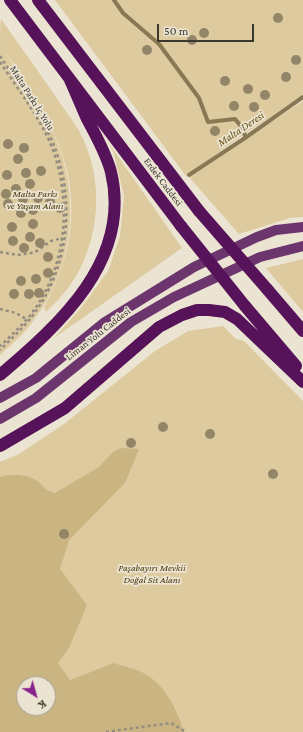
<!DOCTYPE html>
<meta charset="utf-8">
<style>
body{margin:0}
#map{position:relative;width:303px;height:732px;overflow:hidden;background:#ece4d2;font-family:"Crimson Pro",serif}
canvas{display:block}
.north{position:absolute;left:16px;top:676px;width:40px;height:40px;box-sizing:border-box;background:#ece4d2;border:1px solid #a59f91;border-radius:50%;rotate:143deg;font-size:11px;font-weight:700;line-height:16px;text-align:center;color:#3a372f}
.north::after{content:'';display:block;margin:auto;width:14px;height:18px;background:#89248c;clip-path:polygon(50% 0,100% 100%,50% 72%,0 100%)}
.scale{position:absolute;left:157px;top:24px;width:97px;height:18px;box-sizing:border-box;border:2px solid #3a372f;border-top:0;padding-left:5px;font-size:12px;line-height:14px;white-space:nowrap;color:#3a372f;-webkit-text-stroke:3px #ece4d2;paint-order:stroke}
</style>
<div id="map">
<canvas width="303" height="732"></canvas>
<div class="north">K</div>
<div class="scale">50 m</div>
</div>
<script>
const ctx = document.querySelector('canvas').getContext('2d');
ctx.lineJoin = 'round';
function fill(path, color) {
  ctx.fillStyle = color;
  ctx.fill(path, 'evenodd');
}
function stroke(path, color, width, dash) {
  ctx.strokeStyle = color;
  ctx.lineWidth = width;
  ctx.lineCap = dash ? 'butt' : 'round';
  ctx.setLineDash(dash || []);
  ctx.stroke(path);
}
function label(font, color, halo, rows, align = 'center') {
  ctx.font = font + ' "Crimson Pro",serif';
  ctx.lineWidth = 3.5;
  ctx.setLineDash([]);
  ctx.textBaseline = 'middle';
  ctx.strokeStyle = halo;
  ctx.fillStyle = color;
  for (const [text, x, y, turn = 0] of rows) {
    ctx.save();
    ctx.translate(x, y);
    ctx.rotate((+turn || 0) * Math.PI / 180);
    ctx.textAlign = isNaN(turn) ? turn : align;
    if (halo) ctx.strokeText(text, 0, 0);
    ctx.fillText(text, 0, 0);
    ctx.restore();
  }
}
const green = new Path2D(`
 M55,0H303V95L233,142L186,176Z
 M1,19C18,43 35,67 52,91C60,104 70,116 78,129C106,178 101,242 69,287C62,296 54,304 46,312L44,307C75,252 82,191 53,132C42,109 28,88 15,66C10,59 3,51 0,43C0,37 0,24 1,19Z
 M0,44C17,73 38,102 53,133C82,194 74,266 34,320C25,333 12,344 0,355Z
 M303,101V217L290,218L239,234L189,177Z
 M110,145L182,248L54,338L81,308L108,271L120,236L124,196L114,154Z
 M303,259V312L266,268Z
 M223,326L236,339L244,341L303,401V732H0V462L19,454L64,424L155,351L188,331ZM24,684H48V708H24Z`);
const forest = new Path2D(`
 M121,448L139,449L125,483L69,540L60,569L87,605L69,648L58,663L70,680L114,663C125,667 138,669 147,675C167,688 177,710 184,732H0V477C10,473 28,474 37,481C46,487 43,490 55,493L99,467L113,452ZM24,684H48V708H24Z`);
const stream = new Path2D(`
 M114,0L123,13L159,44L199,98L208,122L235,119L244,130L245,138
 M189,175L245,138L303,97`);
const path = new Path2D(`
 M0,56C17,82 37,108 50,136C77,195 71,268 30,319C21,330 10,340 0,350
 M0,62C16,86 34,110 47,136C74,193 69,268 28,318C19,328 10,337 0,346
 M0,252L18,255L31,253L37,251L51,241L62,238
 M0,309L16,313L26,319
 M106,732L171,723L186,732`);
const major = new Path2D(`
 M0,398L36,378L105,322L194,267L257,237L276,230L303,227
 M0,419L36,398L131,322L174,297L260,257L303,246`);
const highway = new Path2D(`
 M10,0L181,226
 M38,0L199,211
 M267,289L303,331
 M245,306L296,366
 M0,375C60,324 132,260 111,172C106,153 96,136 87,119C81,106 76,93 70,80
 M0,446L65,408L159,327L182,315L197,310H209L225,312L237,319L303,382`);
const highwayBridge = new Path2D(`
 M199,211L267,289
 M181,226L245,306`);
const trees = [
 [278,18],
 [204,33],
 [192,40],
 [147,50],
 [296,60],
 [286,77],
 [225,81],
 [248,89],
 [265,95],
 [234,106],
 [254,107],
 [215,131],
 [8,144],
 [24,148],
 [18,159],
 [41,171],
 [26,173],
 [7,175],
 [30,184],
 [16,189],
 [6,194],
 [38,198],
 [23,199],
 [50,202],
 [8,204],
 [60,208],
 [33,210],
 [21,213],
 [33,224],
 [12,227],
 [30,237],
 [13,241],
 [40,243],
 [24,248],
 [48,257],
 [48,273],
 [36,279],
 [21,281],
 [39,293],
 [14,294],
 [29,294],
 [163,427],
 [210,434],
 [131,443],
 [273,474],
 [64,534]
];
const streetNames = [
 ["Malta Parkı İç Yolu",32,98,58],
 ["Erdek Caddesi",163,182,53],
 ["Liman Yolu Caddesi",98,334,-38]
];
const parkNames = [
 ["Malta Parkı",35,194],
 ["ve Yaşam Alanı",35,206],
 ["Paşabayırı Mevkii",152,568],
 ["Doğal Sit Alanı",152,580]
];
const waterNames = [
 ["Malta Deresi",241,129,-34]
];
fill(green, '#ddca9f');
fill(forest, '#c9b482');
stroke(stream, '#887954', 4);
stroke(path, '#938d80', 2.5, [3, 3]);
stroke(major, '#6c356d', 10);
stroke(highway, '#571359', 12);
stroke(highwayBridge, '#571359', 12);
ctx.fillStyle = '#938668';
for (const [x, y] of trees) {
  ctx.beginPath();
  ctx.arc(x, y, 5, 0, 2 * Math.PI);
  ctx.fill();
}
label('10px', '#3a372f', '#ece4d2', streetNames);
label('italic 10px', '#4a3a11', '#ece4d2', parkNames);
label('italic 11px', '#654f13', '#ece4d2', waterNames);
</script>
